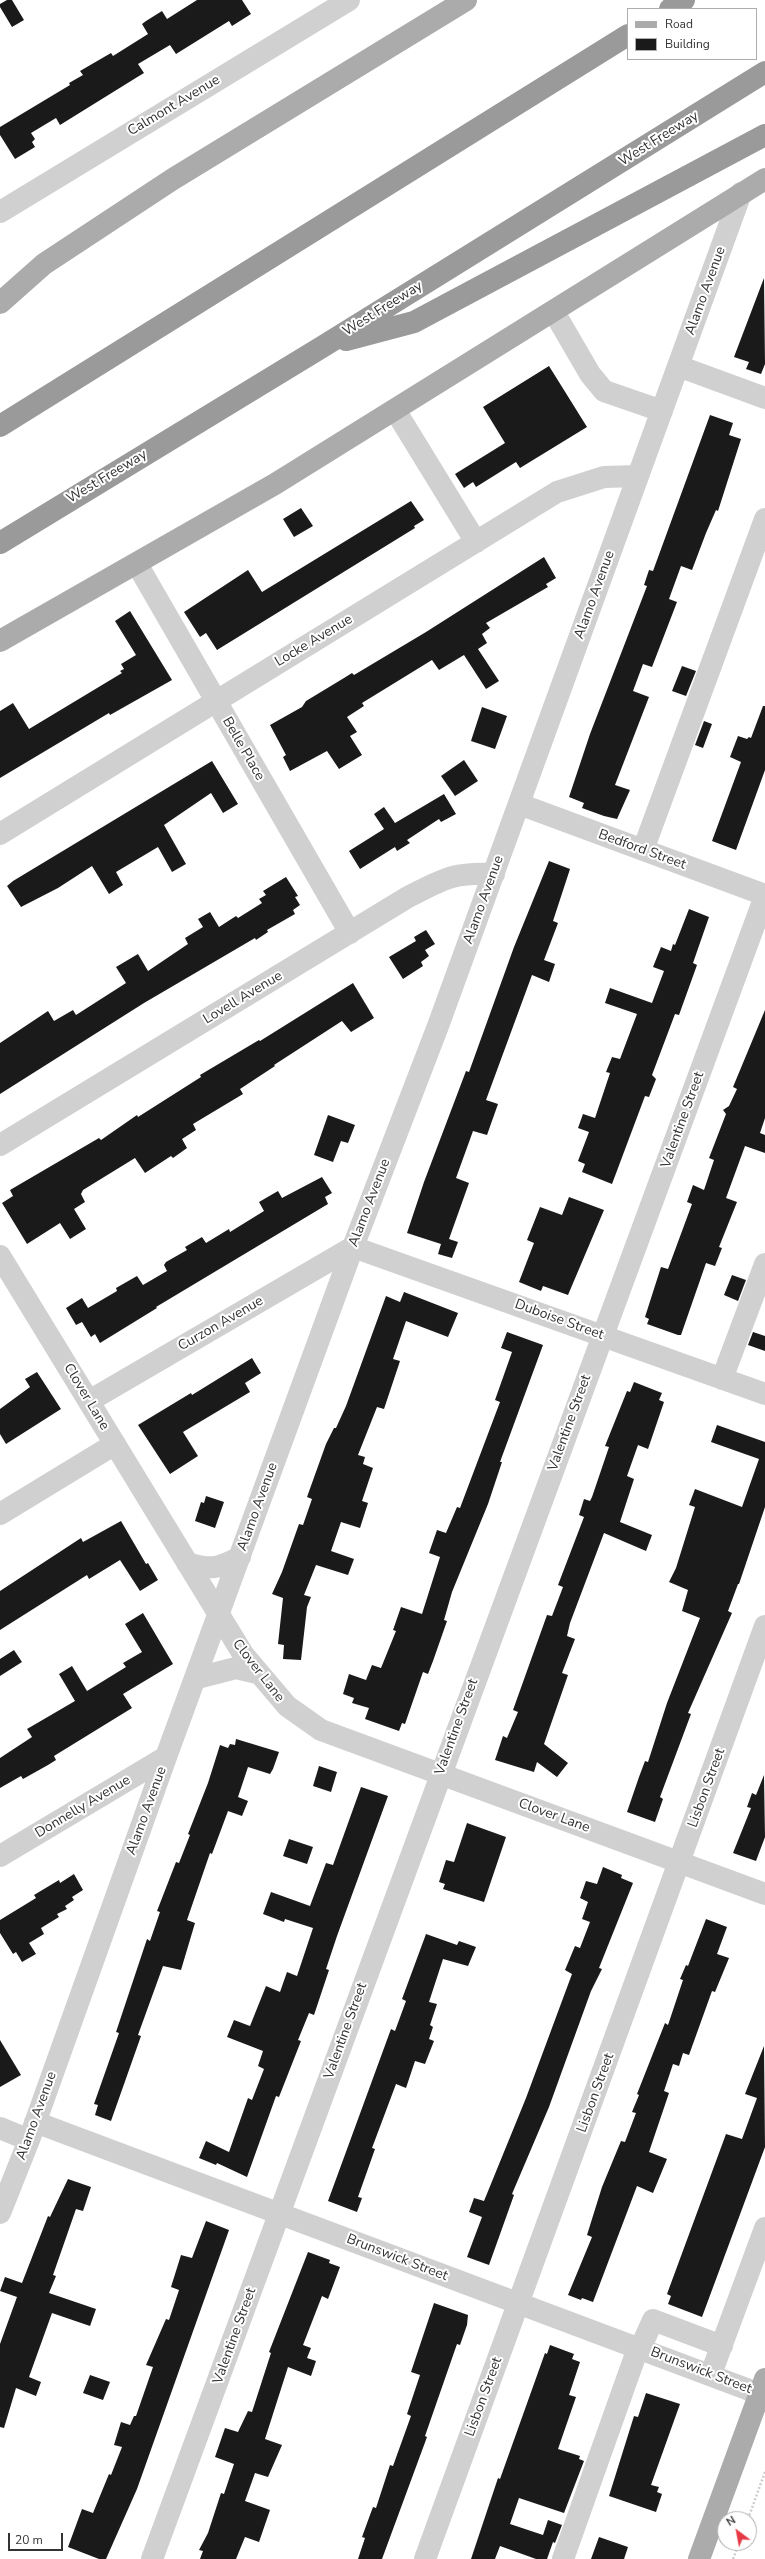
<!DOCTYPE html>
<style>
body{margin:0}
#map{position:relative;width:765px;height:2559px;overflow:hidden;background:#fff;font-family:"Nunito Sans",sans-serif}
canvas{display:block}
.legend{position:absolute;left:627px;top:8px;width:130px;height:52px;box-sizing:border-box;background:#fff;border:1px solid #adadad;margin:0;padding:5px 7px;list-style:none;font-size:12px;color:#333}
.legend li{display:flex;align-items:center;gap:8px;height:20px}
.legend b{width:20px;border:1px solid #adadad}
.north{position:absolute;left:717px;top:2511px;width:40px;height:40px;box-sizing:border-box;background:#fff;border:1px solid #adadad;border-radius:50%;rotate:328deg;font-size:11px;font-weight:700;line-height:16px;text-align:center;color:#333}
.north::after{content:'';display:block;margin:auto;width:14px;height:18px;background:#e63946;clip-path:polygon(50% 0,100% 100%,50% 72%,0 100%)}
.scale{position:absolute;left:8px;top:2533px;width:55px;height:18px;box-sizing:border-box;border:2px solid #333;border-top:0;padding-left:5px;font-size:12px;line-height:14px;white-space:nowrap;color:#333;-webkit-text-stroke:3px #fff;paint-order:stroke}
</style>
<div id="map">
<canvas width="765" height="2559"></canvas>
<ul class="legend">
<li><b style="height:5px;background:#ababab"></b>Road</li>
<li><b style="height:11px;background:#1a1a1a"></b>Building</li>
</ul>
<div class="north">N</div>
<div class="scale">20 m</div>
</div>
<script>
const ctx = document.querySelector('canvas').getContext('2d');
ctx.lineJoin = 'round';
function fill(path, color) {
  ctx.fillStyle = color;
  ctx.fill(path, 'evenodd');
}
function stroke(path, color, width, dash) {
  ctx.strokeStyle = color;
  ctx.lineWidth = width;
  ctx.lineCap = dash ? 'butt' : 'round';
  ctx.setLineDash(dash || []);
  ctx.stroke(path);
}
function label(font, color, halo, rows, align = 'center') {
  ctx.font = font + ' "Nunito Sans",sans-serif';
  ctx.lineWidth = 4;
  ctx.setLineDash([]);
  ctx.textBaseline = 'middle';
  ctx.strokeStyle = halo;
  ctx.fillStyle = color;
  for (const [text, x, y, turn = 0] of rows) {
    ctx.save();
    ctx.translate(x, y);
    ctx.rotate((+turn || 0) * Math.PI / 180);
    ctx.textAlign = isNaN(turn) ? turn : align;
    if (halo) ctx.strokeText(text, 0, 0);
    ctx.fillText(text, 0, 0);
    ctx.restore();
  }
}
const building = new Path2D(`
 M7,0H12L24,20L12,27L0,7V4Z
 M197,0H242L251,14L232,26L229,21L176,54L170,45L138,64L144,73L139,76L60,125L56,118L31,133L35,139L32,142L35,147L15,159L0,135V127L70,85L69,83L83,75L80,71L111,53L113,56L148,34L142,24L146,21L162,11L167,19Z
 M764,278L765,364L761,374L746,369L749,362L734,357Z
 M549,366L587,427L520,468L516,462L476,487L473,482L464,488L455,474L505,443L483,407Z
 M710,415L733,423L729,435L741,439L718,511L716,510L706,533L692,570L681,566L669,599L677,602L652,667L643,664L633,691L649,697L615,785L630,790L617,819L604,816L582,808L584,803L569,797L590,734L647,586L644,585L649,570L653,571Z
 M411,501L424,520L414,526L415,528L217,650L206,633L200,637L184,612L248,570L262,592Z
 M301,508L313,526L294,537L283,519Z
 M544,557L556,578L546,584L548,587L486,623L490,628L482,634L487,643L478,649L499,681L486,689L464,655L439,670L432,660L362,703L364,706L347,717L357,732L350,736L362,755L339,769L327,751L290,771L283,757L286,755L270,725L302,707L306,701L344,678L352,673L354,675L426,632Z
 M130,611L172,680L110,715L109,713L0,778V711L13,703L29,729L122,673L120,671L124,669L121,664L136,655L115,621Z
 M682,666L696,671L686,696L672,691Z
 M763,706H765V770L736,850L712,841L741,762L730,757L738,736L747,739L749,737L751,738Z
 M482,707L507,716L495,749L471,741Z
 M704,721L712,724L703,748L695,745Z
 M464,760L478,781L455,796L441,776Z
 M212,761L238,804L223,813L211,793L164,825L186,864L172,872L158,847L116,872L123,885L109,894L92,866L58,888L21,907L7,886L13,881Z
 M444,794L456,814L441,822L439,819L407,840L410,843L397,851L395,847L360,869L349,851L384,829L374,814L384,807L395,823Z
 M549,861L570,869L553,921L558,923L544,960L555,964L549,982L532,975L486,1100L498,1104L487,1135L473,1131L456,1178L469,1183L449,1239L458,1242L452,1258L438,1254L441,1244L407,1233L424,1182L466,1071L469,1072L514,947Z
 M286,877L298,896L295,897L300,905L293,910L295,914L267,930L268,932L256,940L255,938L144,1003L0,1094V1043L48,1011L54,1021L73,1010L76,1015L126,983L116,967L138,954L148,971L188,944L185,938L203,927L198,919L210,912L219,927L236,916L238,918L262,903L259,899L266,895L263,891Z
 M689,909L709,917L693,963L697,965L679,1015L675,1014L652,1075L656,1079L649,1097L645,1096L612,1184L582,1172L585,1164L578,1161L589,1132L578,1128L583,1114L595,1118L610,1073L606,1072L612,1057L620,1059L637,1014L605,1003L610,988L652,1003L664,971L653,967L661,947L671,951L673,944L675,945Z
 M426,930L435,944L425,950L429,956L421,962L423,966L403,979L389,957L416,941L414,937Z
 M353,983L374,1018L351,1032L342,1021L274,1065L275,1066L240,1089L243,1094L193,1124L196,1130L182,1139L187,1148L173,1158L171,1156L145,1173L135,1158L83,1190L81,1194L85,1202L74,1209L86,1229L70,1239L60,1223L27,1244L2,1203L13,1196L10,1190L99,1138L101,1140L137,1115L138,1117L201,1077L200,1075L259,1040L260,1041Z
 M765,1010V1118L760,1133L765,1135V1153L745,1146L726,1198L737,1202L719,1247L722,1248L715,1266L706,1263L681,1335H678L647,1324L649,1319L645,1317L661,1267L668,1269L692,1204L687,1202L693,1185L704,1190L714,1160L709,1158L726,1114L723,1110L729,1106L737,1089L733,1087Z
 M328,1115L355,1125L348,1143L341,1141L333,1162L314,1155Z
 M322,1177L332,1193L325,1197L328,1204L156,1307L157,1308L100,1343L95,1334L91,1337L82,1322L76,1325L66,1308L82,1298L88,1308L117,1291L116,1288L137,1276L143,1285L167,1271L164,1265L166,1262L187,1250L185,1247L202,1237L206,1243L229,1229L230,1232L264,1211L259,1202L278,1191L282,1198Z
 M569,1197L604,1210L568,1295L543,1286L541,1291L519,1282L534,1243L527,1240L540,1207L562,1215Z
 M732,1275L746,1280L738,1301L724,1295Z
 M404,1292L458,1313L448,1337L406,1321L393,1359L400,1361L384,1409L377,1407L358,1455L365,1457L363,1464L373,1468L362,1501L368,1503L360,1528L341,1522L331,1551L354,1559L348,1575L316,1565L304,1595L311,1597L307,1607L301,1660L283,1659L284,1645L278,1644L283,1598L272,1594L282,1572L299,1524L303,1525L312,1499L307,1497L326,1444L334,1428H336L346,1406L386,1296L400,1302Z
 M507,1332L543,1345L500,1462H502L488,1504L452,1592L444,1620L447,1621L433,1661L428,1674L423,1672L405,1724L402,1723L399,1731L365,1719L369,1708L352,1703L354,1698L343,1694L349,1674L366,1680L372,1665L381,1668L396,1631L393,1630L401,1607L422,1614L440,1557L429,1553L437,1530L446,1533L457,1507L460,1508L500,1402L495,1400L512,1352L501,1348Z
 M753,1332L765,1336V1351L748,1345Z
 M252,1358L261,1373L245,1383L250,1392L183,1432L198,1456L170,1474L138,1425L191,1393L192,1395Z
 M37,1372L61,1409L6,1444L0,1434V1409L30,1387L25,1379Z
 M634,1382L662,1393L659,1400L664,1402L648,1449L638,1445L627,1476L634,1479L620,1522L652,1535L646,1551L604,1533L570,1623L567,1636L575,1639L562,1673L568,1675L544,1744L568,1763L557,1777L537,1762L534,1772L495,1760L503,1736L507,1738L518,1712L513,1710L547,1615L552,1616L563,1587L558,1585L584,1517L579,1515L584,1499L590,1501L592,1497L609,1447L605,1446L627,1391L630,1392Z
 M717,1425L765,1442V1507L739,1584H738L728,1611L732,1613L688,1713L691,1714L660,1797L663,1799L655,1822L627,1812L639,1777L645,1761L648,1762L667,1703L700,1618L682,1611L688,1590L669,1582L676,1568L695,1507L689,1505L695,1489L742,1507L759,1459L711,1442Z
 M206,1496L224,1502L215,1528L195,1521L201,1502L204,1503Z
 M121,1521L146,1564L148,1563L158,1580L140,1591L120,1560L89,1579L87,1575L0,1630V1591L81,1538L83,1542Z
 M143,1613L173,1664L123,1694L132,1708L54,1756L56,1760L48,1765L23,1779L21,1776L0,1788V1758L32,1737L27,1729L75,1701L59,1674L72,1666L87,1691L126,1667L123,1663L142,1652L125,1624Z
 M14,1650L22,1662L0,1676V1659Z
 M236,1739L279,1752L273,1769L270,1774L248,1767L238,1797L248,1801L242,1816L228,1811L212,1854L210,1853L187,1920L195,1923L181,1970L163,1966L138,2035L141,2036L111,2121L95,2115L98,2105L94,2104L119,2033L116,2032L147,1939L150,1941L160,1912L157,1911L176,1862L179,1863L190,1835L188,1834L208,1783L220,1745L228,1748L230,1744L235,1745Z
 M319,1766L337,1772L331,1792L313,1786Z
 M764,1775L765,1837L756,1861L733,1853L751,1808L747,1807L752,1793L756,1795Z
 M361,1787L388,1796L337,1936L326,1969L329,1970L314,2015L309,2013L298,2040L301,2041L279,2097L276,2096L247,2177L217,2163L216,2165L199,2158L206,2141L229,2152L248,2098L252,2100L264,2069L258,2066L263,2051L227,2037L234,2020L250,2026L266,1986L280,1992L287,1972L297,1976L313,1928L285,1919L284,1922L263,1914L271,1892L310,1906L326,1863L333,1865Z
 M467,1823L506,1837L484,1902L443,1889L445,1884L439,1882L446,1860L454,1862Z
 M289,1839L313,1847L307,1864L283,1856Z
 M603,1867L622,1875L621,1878L633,1883L599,1968L602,1969L591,1991L549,2107L512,2194L514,2195L489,2265L467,2257L482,2217L469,2212L474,2198L484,2201L526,2098L572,1974L565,1970L575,1946L580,1948L590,1922L582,1919L588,1902L580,1898L586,1881L597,1884Z
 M74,1874L83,1890L72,1897L74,1900L65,1906L67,1909L57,1914L59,1917L41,1928L44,1934L29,1943L36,1954L22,1962L16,1952L13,1954L0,1933V1920L36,1898L34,1895L59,1880L60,1883Z
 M706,1919L727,1927L717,1954L729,1958L715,1992L712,1991L689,2055L683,2053L679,2066L673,2064L664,2091L669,2093L649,2152L667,2159L653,2193L637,2186L593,2302L582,2298L581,2300L568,2295L592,2237L587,2235L602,2187L621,2141L625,2142L636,2113L632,2112L639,2095L637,2094L665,2023L668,2025L683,1980L680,1979L686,1965L688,1966Z
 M426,1934L457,1945L459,1941L476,1947L468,1966L443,1959L429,2002L437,2004L430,2025L433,2027L429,2039L434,2041L425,2064L415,2061L406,2088L396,2084L372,2148L375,2149L358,2197L362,2198L357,2212L328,2201L391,2029L395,2031L406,2001L402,1999Z
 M0,2040L21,2075L0,2087Z
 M764,2046L765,2147L702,2317L668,2304L671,2296L667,2294L726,2134L742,2139L757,2098L745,2094Z
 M68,2179L91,2187L83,2211L76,2209L53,2275L56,2276L49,2293L96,2309L90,2326L52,2313L29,2377L41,2382L36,2396L16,2388L4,2428L0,2427V2344L17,2297L0,2291L5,2277L22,2283L48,2216L50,2217Z
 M206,2221L229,2230L137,2489L106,2559H99L68,2547L82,2509L93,2513L109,2474L111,2475L122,2447L114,2445L121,2422L130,2425L134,2416H136L153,2367L146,2365L166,2319L169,2320L179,2290L171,2287L181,2255L192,2258Z
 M308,2252L330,2260L329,2263L340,2267L328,2299L322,2296L303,2345L311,2348L307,2358L316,2361L311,2376L288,2367L265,2439L282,2445L268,2477L255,2473L245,2501L270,2510L259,2542L245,2537L236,2559H200L203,2551L199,2550L208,2533L221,2493L224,2494L234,2464L215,2457L225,2428L238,2432L248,2411L252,2412L271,2353L269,2352Z
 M434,2303L468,2315L467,2325L460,2345L457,2344L425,2436L427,2437L382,2559H358L365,2538L362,2537L370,2515L373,2507L376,2508L390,2465L393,2466L411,2416L407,2414L420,2375L411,2372Z
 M550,2345L574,2354L572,2359L580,2362L569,2395L576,2397L558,2449L580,2456L579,2459L584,2461L564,2513L519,2498L510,2524L543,2535L548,2520L562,2525L555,2543L553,2542L547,2559H536L500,2546L495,2559H471L498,2478L500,2479L545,2353L547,2354Z
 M90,2375L110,2382L103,2400L83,2393Z
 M646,2393L680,2404L651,2485L659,2487L657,2492L662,2494L656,2512L609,2496L634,2416L638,2417Z
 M599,2537L628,2547L624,2559H591Z`);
const path = new Path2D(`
 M748,2519L765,2472
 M733,2559L739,2543`);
const minor = new Path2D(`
 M0,212L349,0
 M554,312L590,374L604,391L662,411
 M678,366L765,398
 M395,410L476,542
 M137,564L350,933
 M519,804L765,895
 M0,834L557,492L604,477L638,476
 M643,850L765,519
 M0,1145L408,897C444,879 452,872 494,874
 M0,1256L243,1654L287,1706L321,1730L765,1894
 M722,1379L765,1264
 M89,1401L353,1247L765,1394
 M0,1514L115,1444
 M187,1563C211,1570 218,1569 240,1557
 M197,1678L236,1668L257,1673
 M0,1856L166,1757
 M35,2122L760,2394
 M0,2128L29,2140
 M0,2213L29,2140L166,1757L353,1247L438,1026L741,193
 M640,2349L653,2320L722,2346
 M711,2374L765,2228
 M152,2559L765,896
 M425,2559L765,1626
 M563,2559L638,2348`);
const major = new Path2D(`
 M0,303L44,264L173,179L466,0
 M0,641L275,484L765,179
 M699,2559L765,2379`);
const highway = new Path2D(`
 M670,9L684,0
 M346,340L414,322L765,135
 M0,426L628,35
 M0,543L322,347L765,72`);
const streetNames = [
 ["Calmont Avenue",174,106,-31],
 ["West Freeway",659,139,-32],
 ["Alamo Avenue",706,291,-70],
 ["West Freeway",383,309,-32],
 ["West Freeway",107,477,-31],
 ["Alamo Avenue",595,595,-70],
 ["Locke Avenue",314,641,-31],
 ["Belle Place",243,749,60],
 ["Bedford Street",642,850,20],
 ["Alamo Avenue",484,900,-70],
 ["Lovell Avenue",243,998,-31],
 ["Valentine Street",683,1120,-70],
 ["Alamo Avenue",370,1203,-69],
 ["Duboise Street",559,1320,20],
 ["Curzon Avenue",221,1324,-30],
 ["Clover Lane",86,1397,59],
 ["Valentine Street",570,1423,-70],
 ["Alamo Avenue",258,1507,-70],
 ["Clover Lane",258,1671,52],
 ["Valentine Street",457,1727,-70],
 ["Lisbon Street",707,1788,-70],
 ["Donnelly Avenue",83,1807,-31],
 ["Alamo Avenue",147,1811,-70],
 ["Clover Lane",554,1816,20],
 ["Valentine Street",346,2031,-70],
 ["Lisbon Street",596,2093,-70],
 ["Alamo Avenue",37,2116,-70],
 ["Brunswick Street",397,2258,21],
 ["Valentine Street",235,2336,-70],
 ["Brunswick Street",701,2371,21],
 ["Lisbon Street",484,2397,-70]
];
fill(building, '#1a1a1a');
stroke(path, '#cdcdcd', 2.5, [2, 2]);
stroke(minor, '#d0d0d0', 22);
stroke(major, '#ababab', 22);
stroke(highway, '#9a9a9a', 22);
label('14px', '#333', '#fff', streetNames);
</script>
